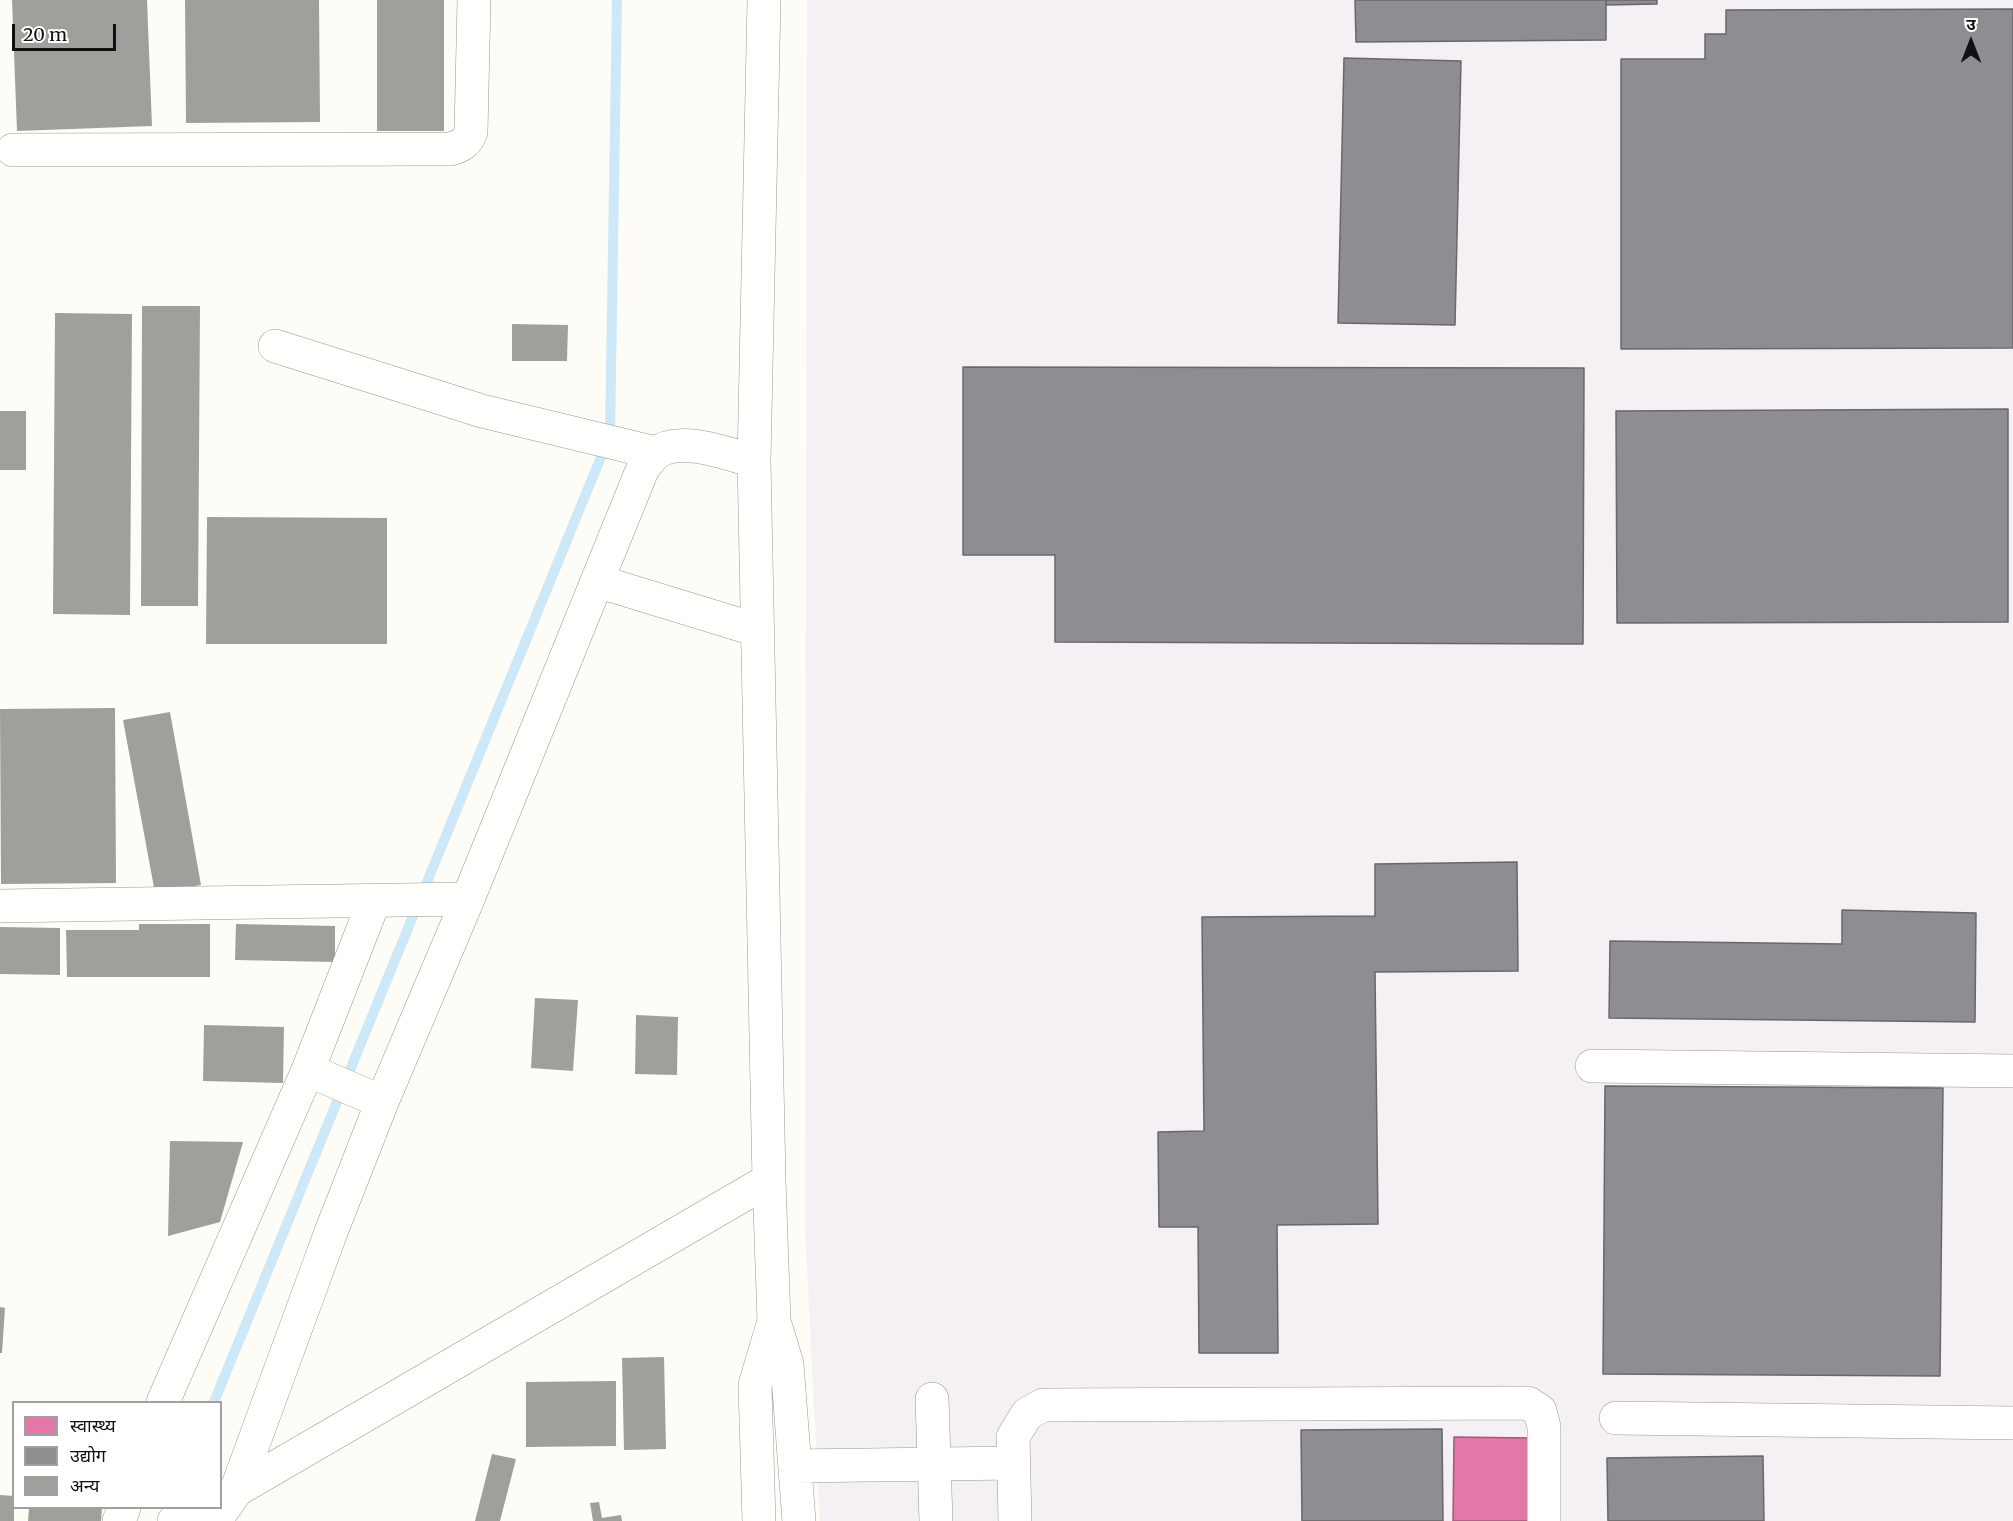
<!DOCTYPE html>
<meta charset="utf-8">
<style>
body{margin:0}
#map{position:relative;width:2013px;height:1521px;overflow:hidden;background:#fdfcf7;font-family:Merriweather,"Noto Sans Devanagari",serif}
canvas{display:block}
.legend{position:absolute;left:12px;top:1401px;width:210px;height:108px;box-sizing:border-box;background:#fff;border:2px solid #a0a0a0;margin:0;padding:8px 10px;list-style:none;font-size:18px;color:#111}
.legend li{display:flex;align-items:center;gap:12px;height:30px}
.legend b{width:30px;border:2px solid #a0a0a0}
.north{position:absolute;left:1941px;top:12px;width:60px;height:60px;-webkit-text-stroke:4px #fff;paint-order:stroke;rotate:0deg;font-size:16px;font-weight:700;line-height:24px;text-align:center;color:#111}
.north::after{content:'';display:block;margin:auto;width:21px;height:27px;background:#111;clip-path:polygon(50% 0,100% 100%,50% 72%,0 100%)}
.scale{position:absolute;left:12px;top:24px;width:104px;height:27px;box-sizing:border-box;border:3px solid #111;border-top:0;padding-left:8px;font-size:18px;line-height:21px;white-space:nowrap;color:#111;-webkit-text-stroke:4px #fff;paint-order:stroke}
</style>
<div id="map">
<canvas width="2013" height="1521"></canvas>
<ul class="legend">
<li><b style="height:16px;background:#e377a8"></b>स्वास्थ्य</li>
<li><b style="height:16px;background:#8d8d92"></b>उद्योग</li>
<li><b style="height:16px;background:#a19f9c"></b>अन्य</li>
</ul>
<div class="north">उ</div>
<div class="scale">20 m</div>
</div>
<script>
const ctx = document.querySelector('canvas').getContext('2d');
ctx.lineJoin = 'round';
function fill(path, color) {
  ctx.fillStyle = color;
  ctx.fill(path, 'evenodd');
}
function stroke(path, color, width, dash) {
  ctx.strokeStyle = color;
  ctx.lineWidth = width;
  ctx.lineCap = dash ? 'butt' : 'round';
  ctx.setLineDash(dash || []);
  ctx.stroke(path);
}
const industrial = new Path2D(`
 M807,0H2013V1521H820L805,1229Z`);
const health = new Path2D(`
 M1454,1437L1530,1438L1529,1521H1453Z`);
const industry = new Path2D(`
 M1355,0H1606V40L1356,42Z
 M1606,0H1657V4L1606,5Z
 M2013,9V348L1621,349V59H1705V34H1726V10Z
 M1344,58L1461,61L1455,325L1338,323Z
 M963,367L1584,368L1583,644L1055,642V555H963Z
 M2008,409V622L1617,623L1616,411Z
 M1517,862L1518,971L1375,972L1378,1224L1277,1225L1278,1353H1199L1198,1227H1159L1158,1132L1204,1131L1202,917L1375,916V864Z
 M1842,910L1976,913L1975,1022L1609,1018L1610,941L1842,944Z
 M1605,1086L1943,1088L1940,1376L1603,1374Z
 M1442,1429L1443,1521H1302L1301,1430Z
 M1763,1456L1764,1521H1608L1607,1458Z`);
const stream = new Path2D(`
 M214,1402L610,435L617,0`);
const building = new Path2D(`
 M12,0H147L152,126L17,131Z
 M185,0H319L320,122L186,123Z
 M377,0H444V131H377Z
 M142,306H200L198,606H141Z
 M55,313L132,314L130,615L53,614Z
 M512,324L568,325L567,361H512Z
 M0,411H26V470H0Z
 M207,517L387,518V644H206Z
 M115,708L116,883L1,884L0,709Z
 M170,712L201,885L155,893L123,720Z
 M139,924H210V977H67L66,930H139Z
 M236,924L335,926V962L235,960Z
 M0,927L60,928V975L0,974Z
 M535,998L578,1000L573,1071L531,1068Z
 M636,1015L678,1017L677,1075L635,1074Z
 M204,1025L284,1027L283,1083L203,1081Z
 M170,1141L243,1142L220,1222L168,1236Z
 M0,1307L5,1308L2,1353H0Z
 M664,1357L666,1449L624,1450L622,1358Z
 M616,1381V1446L526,1447V1382Z
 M492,1454L516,1459L500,1521H475Z
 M0,1495L14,1496V1521H0Z
 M599,1502L602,1518L621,1515L622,1521H593L590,1503Z
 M29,1508H102L101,1521H28Z`);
const minor = new Path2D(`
 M764,0L754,461L769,1180L774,1321L787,1364L799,1521
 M13,150L450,149C461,146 467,143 471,132L474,0
 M275,346L482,411L656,453
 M597,581L757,630
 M0,906L468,899
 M1592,1066L2013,1071
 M308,1070L382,1102
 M932,1399L936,1521
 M163,1402L308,1070L374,901
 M1616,1418L2013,1423
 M795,1466L1013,1463
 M228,1495L769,1180
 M119,1521L124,1508
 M174,1521L202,1508
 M215,1521L236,1491L331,1232L382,1102L468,899L643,468C647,464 651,457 656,453C680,435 728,454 754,461
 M759,1521L755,1385L774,1321
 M1015,1521L1013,1437L1027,1414L1043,1405L1528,1403L1540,1411L1544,1427V1521`);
fill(industrial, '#f5f0f3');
fill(health, '#e377a8');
stroke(health, '#a4587b', 1.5);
fill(industry, '#8d8d92');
stroke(industry, '#68686b', 1.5);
stroke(stream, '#cde8f7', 10);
fill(building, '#a19f9c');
stroke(minor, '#979795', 34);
stroke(minor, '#fffffe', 33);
</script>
